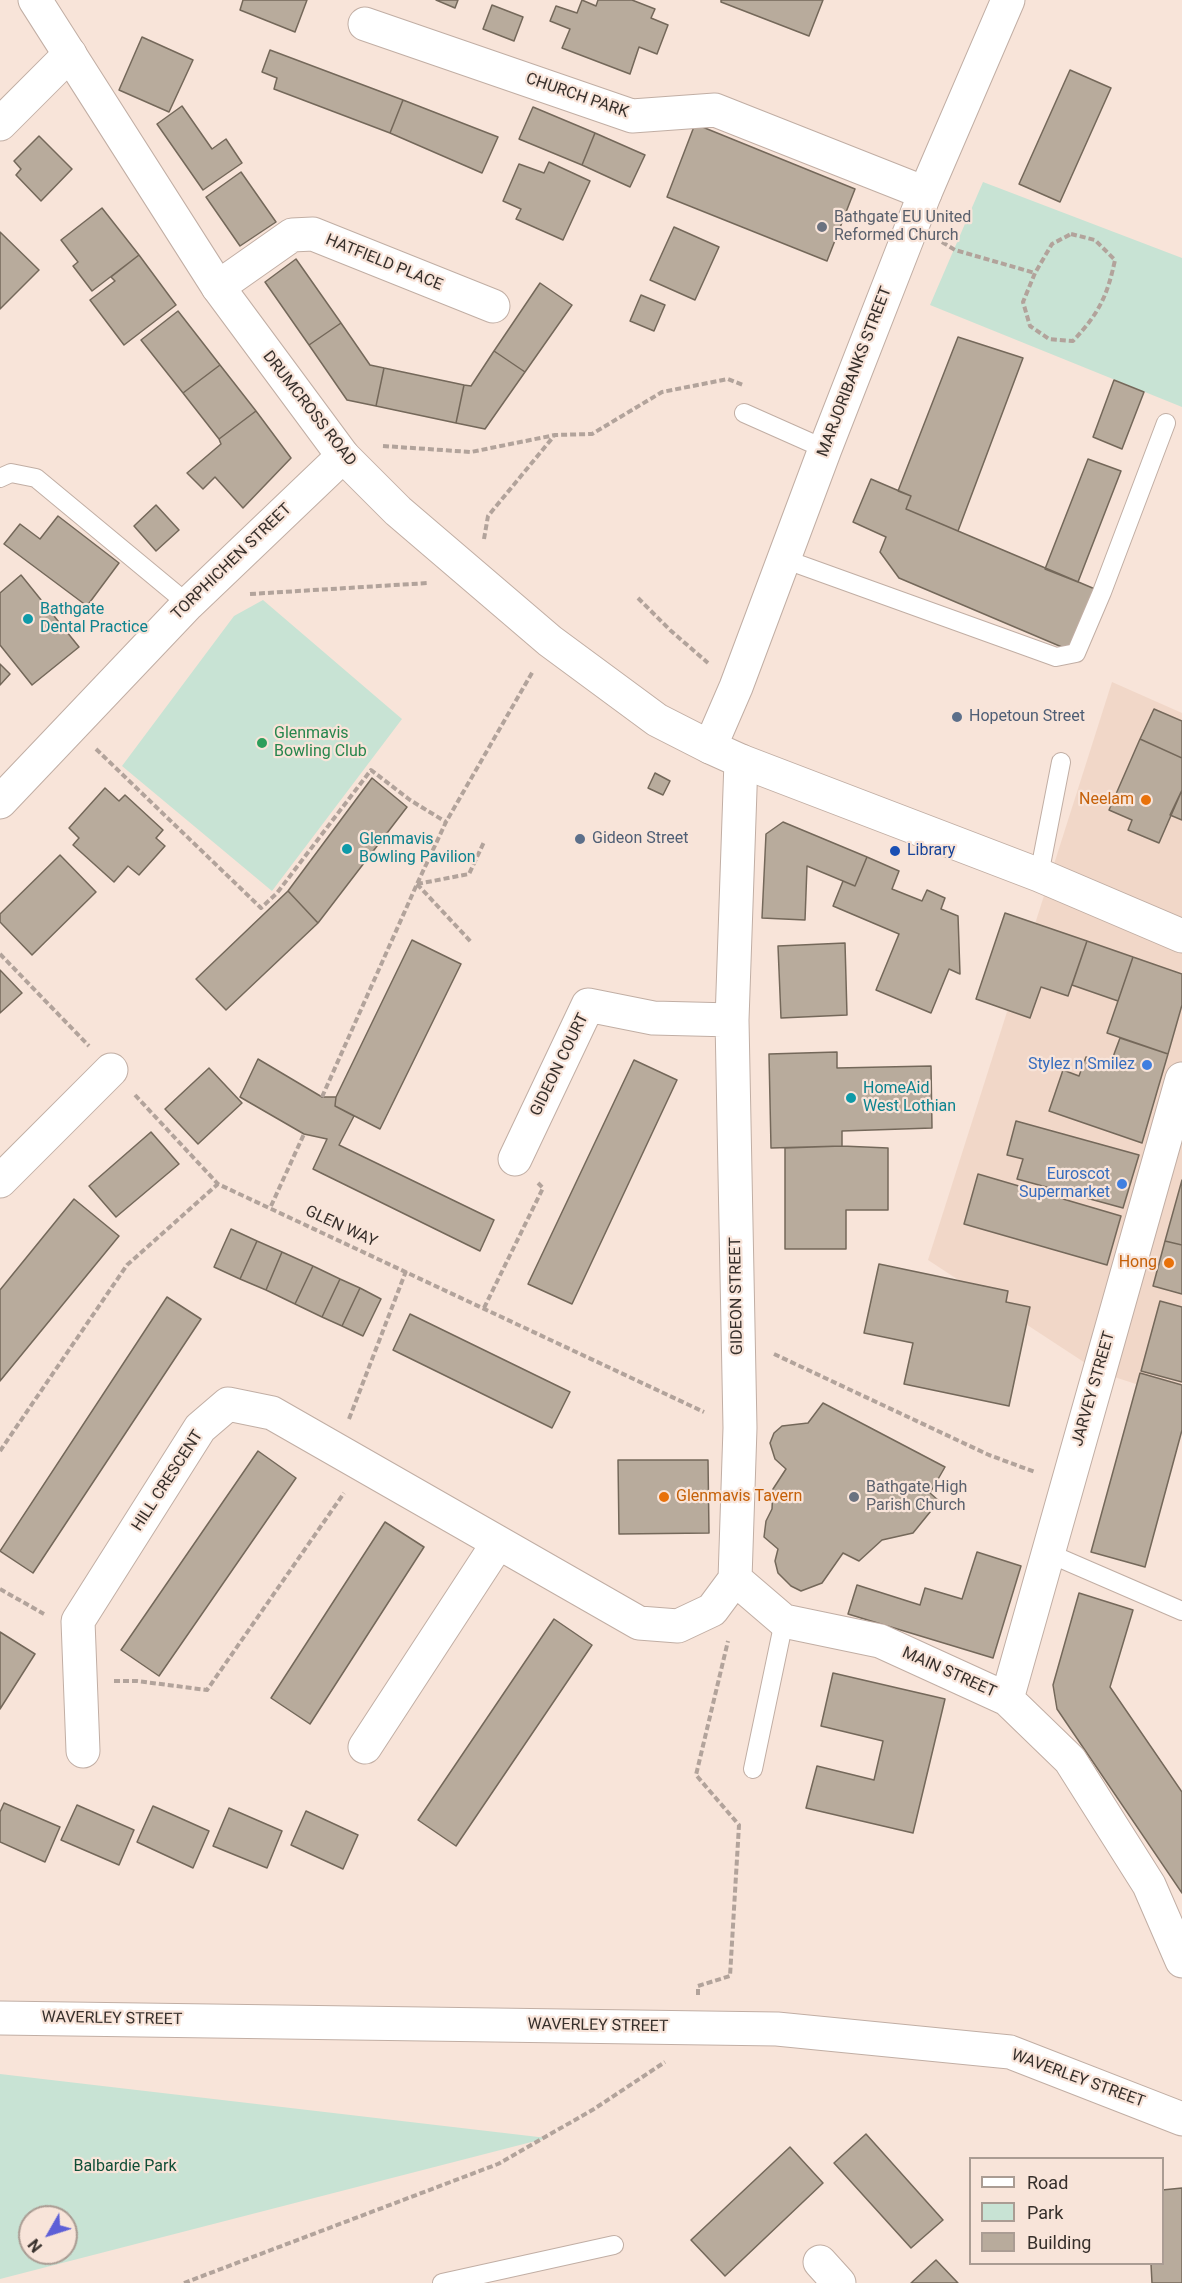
<!DOCTYPE html>
<style>
body{margin:0}
#map{position:relative;width:1182px;height:2283px;overflow:hidden;background:#f8e4d9;font-family:Roboto,sans-serif}
canvas{display:block}
.legend{position:absolute;left:969px;top:2157px;width:195px;height:108px;box-sizing:border-box;background:#f8e4d9;border:2px solid #aa9c93;margin:0;padding:8px 10px;list-style:none;font-size:18px;color:#362f2b}
.legend li{display:flex;align-items:center;gap:12px;height:30px}
.legend b{width:30px;border:2px solid #aa9c93}
.north{position:absolute;left:18px;top:2205px;width:60px;height:60px;box-sizing:border-box;background:#f8e4d9;border:2px solid #aa9c93;border-radius:50%;rotate:231deg;font-size:16px;font-weight:700;line-height:24px;text-align:center;color:#362f2b}
.north::after{content:'';display:block;margin:auto;width:21px;height:27px;background:#5d5fd7;clip-path:polygon(50% 0,100% 100%,50% 72%,0 100%)}
</style>
<div id="map">
<canvas width="1182" height="2283"></canvas>
<ul class="legend">
<li><b style="height:8px;background:#fff"></b>Road</li>
<li><b style="height:16px;background:#c8e3d4"></b>Park</li>
<li><b style="height:16px;background:#b8ab9c"></b>Building</li>
</ul>
<div class="north">N</div>
</div>
<script>
const ctx = document.querySelector('canvas').getContext('2d');
ctx.lineJoin = 'round';
function fill(path, color) {
  ctx.fillStyle = color;
  ctx.fill(path, 'evenodd');
}
function stroke(path, color, width, dash) {
  ctx.strokeStyle = color;
  ctx.lineWidth = width;
  ctx.lineCap = dash ? 'butt' : 'round';
  ctx.setLineDash(dash || []);
  ctx.stroke(path);
}
function label(font, color, halo, rows, align = 'center') {
  ctx.font = font + ' Roboto,sans-serif';
  ctx.lineWidth = 4.5;
  ctx.setLineDash([]);
  ctx.textBaseline = 'middle';
  ctx.strokeStyle = halo;
  ctx.fillStyle = color;
  for (const [text, x, y, turn = 0] of rows) {
    ctx.save();
    ctx.translate(x, y);
    ctx.rotate((+turn || 0) * Math.PI / 180);
    ctx.textAlign = isNaN(turn) ? turn : align;
    if (halo) ctx.strokeText(text, 0, 0);
    ctx.fillText(text, 0, 0);
    ctx.restore();
  }
}
const built = new Path2D(`
 M1112,682L1182,713V1399L1099,1372L928,1260Z`);
const green = new Path2D(`
 M983,182L1182,258V407L930,305Z
 M263,600L402,719L272,891L122,766L234,616Z
 M0,2074L547,2138L0,2279ZM30,2217H66V2253H30Z`);
const building = new Path2D(`
 M243,0H307L295,32L240,10Z
 M436,0H458L455,8Z
 M582,0L596,6L598,0H632L655,9L651,18L668,25L657,54L639,47L630,74L562,48L570,29L550,21L556,6L577,13Z
 M721,0H823L809,36L721,2Z
 M492,5L523,17L514,41L483,29Z
 M142,37L193,60L169,112L119,90Z
 M270,50L403,100L390,133L274,89L277,78L262,72Z
 M1070,70L1111,88L1060,202L1019,184Z
 M403,100L498,137L482,173L390,133Z
 M182,106L212,149L226,139L242,163L203,190L157,124Z
 M533,107L595,133L582,165L519,139Z
 M695,124L855,189L827,261L667,197Z
 M595,133L645,155L630,187L582,165Z
 M39,136L72,169L41,201L16,175L21,169L14,161Z
 M549,162L590,181L563,240L516,219L521,209L503,201L519,164L544,173Z
 M241,172L276,222L240,246L206,197Z
 M102,208L139,255L92,291L73,266L78,262L61,240Z
 M674,227L719,247L695,300L650,280Z
 M0,232L39,270L0,309Z
 M139,255L176,305L124,345L90,300L115,281L111,277Z
 M296,259L341,323L309,345L265,282Z
 M540,283L572,305L525,372L494,351Z
 M641,295L665,305L654,331L630,321Z
 M178,311L220,365L183,393L141,340Z
 M341,323L370,365L384,368L376,406L347,400L309,345Z
 M958,337L1023,358L958,531L906,509L911,496L898,491Z
 M494,351L525,372L485,429L456,423L464,385L471,386Z
 M220,365L256,411L219,439L183,393Z
 M384,368L464,385L456,423L376,406Z
 M1114,380L1144,392L1122,449L1093,437Z
 M256,411L291,458L243,508L215,477L203,489L187,473L221,444L219,439Z
 M1088,459L1121,471L1078,582L1045,569Z
 M871,479L911,496L906,509L1102,592L1076,653L899,578L880,552L886,537L853,522Z
 M156,505L179,530L156,551L134,526Z
 M58,516L119,563L87,606L4,544L20,524L40,539Z
 M21,575L79,647L32,685L0,645V593Z
 M0,664L10,674L0,685Z
 M1154,709L1182,721V758L1140,739Z
 M1140,739L1182,758V790L1159,843L1128,830L1132,820L1109,810Z
 M655,773L670,781L663,795L648,788Z
 M372,778L407,807L318,923L288,891Z
 M105,788L119,801L125,795L163,830L156,838L165,846L139,875L128,866L114,882L73,845L79,838L69,828Z
 M1182,790V820L1170,815Z
 M783,822L867,857L855,886L807,866L805,920L762,918L766,834Z
 M60,855L96,892L32,955L0,922V914Z
 M867,857L899,871L892,889L922,901L927,890L945,898L941,909L958,916L960,974L949,969L931,1013L876,990L899,934L833,906L843,881L855,886Z
 M288,891L318,923L226,1010L196,979Z
 M1005,913L1087,941L1068,996L1041,987L1030,1018L976,999Z
 M412,940L461,964L380,1129L335,1106L336,1097Z
 M1087,941L1133,957L1118,1001L1072,985Z
 M845,943L847,1015L781,1018L778,946Z
 M1133,957L1182,974V1005L1168,1054L1107,1033Z
 M0,970L22,993L0,1013Z
 M1120,1038L1168,1054L1142,1143L1049,1111L1063,1070L1079,1076L1086,1057L1110,1065Z
 M837,1052V1068L931,1066L932,1128L842,1131V1146L771,1148L769,1054Z
 M258,1059L322,1097H336L335,1106L354,1116L339,1145L494,1220L480,1251L313,1169L327,1139L304,1134L240,1097Z
 M634,1060L677,1080L572,1304L528,1284Z
 M209,1068L242,1103L198,1144L165,1109Z
 M1016,1121L1139,1155L1123,1208L1017,1179L1023,1159L1007,1155Z
 M151,1132L179,1164L116,1217L89,1186Z
 M842,1146L888,1148V1210H846V1249H785V1148Z
 M978,1174L1121,1216L1107,1265L964,1224Z
 M1182,1180V1245L1165,1241Z
 M74,1199L119,1236L0,1381V1290Z
 M231,1229L257,1241L240,1279L214,1267Z
 M257,1241L282,1252L266,1290L240,1279Z
 M1165,1241L1182,1245V1294L1153,1286Z
 M282,1252L313,1266L295,1304L266,1290Z
 M879,1264L1008,1291L1006,1302L1030,1307L1009,1406L904,1384L913,1343L864,1333Z
 M313,1266L340,1279L322,1317L295,1304Z
 M340,1279L360,1288L342,1326L322,1317Z
 M360,1288L381,1299L363,1336L342,1326Z
 M167,1297L201,1319L33,1573L0,1551Z
 M1160,1301L1182,1307V1382L1141,1371Z
 M410,1314L570,1392L552,1428L393,1350Z
 M1140,1373L1182,1385V1430L1145,1567L1091,1552Z
 M823,1403L945,1467L930,1493L939,1501L913,1533L882,1540L859,1561L843,1553L822,1583L801,1591L791,1586L778,1573L775,1561L778,1549L764,1537L766,1521L772,1509L773,1489L786,1469L775,1459L770,1443L774,1433L782,1426L808,1423Z
 M258,1451L296,1478L159,1676L121,1650Z
 M618,1460H708L709,1533L619,1534Z
 M385,1522L424,1547L310,1724L271,1698Z
 M977,1552L1021,1566L993,1658L848,1614L857,1585L920,1605L925,1588L962,1599Z
 M1079,1593L1133,1610L1110,1687L1182,1792V1893L1057,1709L1053,1685Z
 M554,1619L592,1645L456,1846L418,1820Z
 M0,1632L35,1654L0,1709Z
 M833,1673L945,1699L913,1833L806,1808L817,1766L874,1780L883,1741L821,1726Z
 M4,1803L60,1827L45,1862L0,1842V1812Z
 M77,1805L134,1830L119,1865L61,1840Z
 M153,1806L209,1831L193,1868L137,1842Z
 M229,1808L282,1831L267,1868L213,1846Z
 M306,1811L358,1835L343,1869L291,1845Z
 M866,2134L943,2220L911,2248L834,2163Z
 M790,2147L823,2183L725,2276L691,2240Z
 M1182,2188V2283H1152L1151,2264H1162V2190Z
 M936,2260L958,2283H911Z`);
const path = new Path2D(`
 M1071,234L1095,240L1115,260C1107,297 1099,313 1073,341L1049,339L1030,326L1023,302L1035,273L1052,244Z
 M942,242L955,250L1035,273
 M383,446L471,452L555,435L592,434L662,392L728,379L743,385
 M484,539L488,516L554,436
 M250,594L428,583
 M638,598L670,630L708,663
 M96,749L261,908L277,893L371,770L410,800L446,822
 M417,884L469,874L484,842
 M417,884L472,943
 M0,954L89,1046
 M135,1095L218,1184L704,1412
 M322,1097L417,884L446,822L533,671
 M271,1206L304,1134
 M484,1308L543,1188L538,1183
 M774,1354L989,1455L1035,1472
 M349,1419L406,1271
 M0,1451L127,1265L218,1184
 M0,1589L44,1614
 M114,1681H137L207,1690L344,1493
 M698,1995V1986L730,1976L739,1825L696,1775L728,1641
 M184,2283L498,2164L594,2109L665,2062`);
const service = new Path2D(`
 M744,413L825,449
 M0,478L11,473L36,478L188,604
 M784,559L1056,657L1076,653L1102,592L1166,423
 M1039,875L1061,762
 M1048,1553L1182,1611
 M753,1769L784,1621
 M442,2283L614,2245`);
const minor = new Path2D(`
 M365,24L632,116L715,110L925,193
 M0,124L70,54
 M218,287L292,235L313,234L493,306
 M515,1159L588,1005L653,1018L732,1020
 M0,1181L111,1070
 M735,1579L740,1428L732,1020L741,761
 M735,1579L784,1621L880,1641L1007,1699L1070,1760L1149,1885L1182,1961
 M1007,1699L1182,1079
 M365,1747L498,1543
 M83,1751L78,1621L200,1428L228,1404L272,1413L639,1623L678,1626L712,1610L735,1579
 M0,2018L777,2029L1010,2052L1182,2119
 M820,2262L839,2283`);
const tertiary = new Path2D(`
 M35,0L218,287L343,456
 M710,747L741,761L1039,875L1182,936`);
const secondary = new Path2D(`
 M0,802L188,604L343,456L398,511L550,641L657,720L710,747L736,687L825,449L925,193L1008,0`);
const markers = [
 [822,227,6,"#6b7280"],
 [28,619,6,"#0f9aa8"],
 [957,717,6,"#5c6f8a"],
 [262,743,6,"#2e9e5b"],
 [1146,800,6,"#e8710a"],
 [580,839,6,"#5c6f8a"],
 [347,849,6,"#0f9aa8"],
 [895,851,6,"#1a4fb4"],
 [1147,1065,6,"#3f7fe0"],
 [851,1098,6,"#0f9aa8"],
 [1122,1184,6,"#3f7fe0"],
 [1169,1263,6,"#e8710a"],
 [664,1497,6,"#e8710a"],
 [854,1497,6,"#6b7280"]
];
const streetNames = [
 ["CHURCH PARK",577,96,19],
 ["HATFIELD PLACE",384,263,22],
 ["MARJORIBANKS STREET",855,372,-69],
 ["DRUMCROSS ROAD",309,409,52],
 ["TORPHICHEN STREET",232,562,-44],
 ["GIDEON COURT",560,1065,-64],
 ["GLEN WAY",341,1227,25],
 ["GIDEON STREET",737,1296,-91],
 ["JARVEY STREET",1094,1389,-74],
 ["HILL CRESCENT",168,1481,-57],
 ["MAIN STREET",949,1673,24],
 ["WAVERLEY STREET",112,2019,1],
 ["WAVERLEY STREET",598,2026,1],
 ["WAVERLEY STREET",1078,2079,20]
];
const worshipNames = [
 ["Bathgate EU United",834,218],
 ["Reformed Church",834,236],
 ["Bathgate High",866,1488],
 ["Parish Church",866,1506]
];
const cultureNames = [
 ["Bathgate",40,610],
 ["Dental Practice",40,628],
 ["Glenmavis",359,840],
 ["Bowling Pavilion",359,858],
 ["HomeAid",863,1089],
 ["West Lothian",863,1107]
];
const serviceNames = [
 ["Hopetoun Street",969,717],
 ["Gideon Street",592,839]
];
const leisureNames = [
 ["Glenmavis",274,734],
 ["Bowling Club",274,752]
];
const foodNames = [
 ["Neelam",1134,800],
 ["Hong",1157,1263],
 ["Glenmavis Tavern",676,1497,"left"]
];
const transitNames = [
 ["Library",907,851]
];
const shopNames = [
 ["Stylez n Smilez",1135,1065],
 ["Euroscot",1110,1175],
 ["Supermarket",1110,1193]
];
const parkNames = [
 ["Balbardie Park",125,2167]
];
fill(built, '#f1d7c8');
fill(green, '#c8e3d4');
fill(building, '#b8ab9c');
stroke(building, '#74685a', 1.5);
stroke(service, '#c1aea4', 20);
stroke(minor, '#c1aea4', 35);
stroke(tertiary, '#c1aea4', 35);
stroke(secondary, '#c1aea4', 35);
stroke(path, '#b2a39b', 4, [6, 3]);
stroke(service, '#fff', 18);
stroke(minor, '#fff', 33);
stroke(tertiary, '#fff', 33);
stroke(secondary, '#fff', 33);
for (const [x, y, r, color] of markers) {
  const dot = new Path2D();
  dot.arc(x, y, r, 0, 2 * Math.PI);
  ctx.fillStyle = color;
  ctx.fill(dot);
  stroke(dot, '#f8e4d9', 2);
}
label('16px', '#362f2b', '#f8e4d9', streetNames);
label('16px', '#5b616d', '#f8e4d9', worshipNames, 'left');
label('16px', '#0d838f', '#f8e4d9', cultureNames, 'left');
label('16px', '#4e5e75', '#f8e4d9', serviceNames, 'left');
label('16px', '#27864d', '#f8e4d9', leisureNames, 'left');
label('16px', '#c56008', '#f8e4d9', foodNames, 'right');
label('16px', '#164399', '#f8e4d9', transitNames, 'left');
label('16px', '#366cbe', '#f8e4d9', shopNames, 'right');
label('16px', '#104f37', '#f8e4d9', parkNames);
</script>
